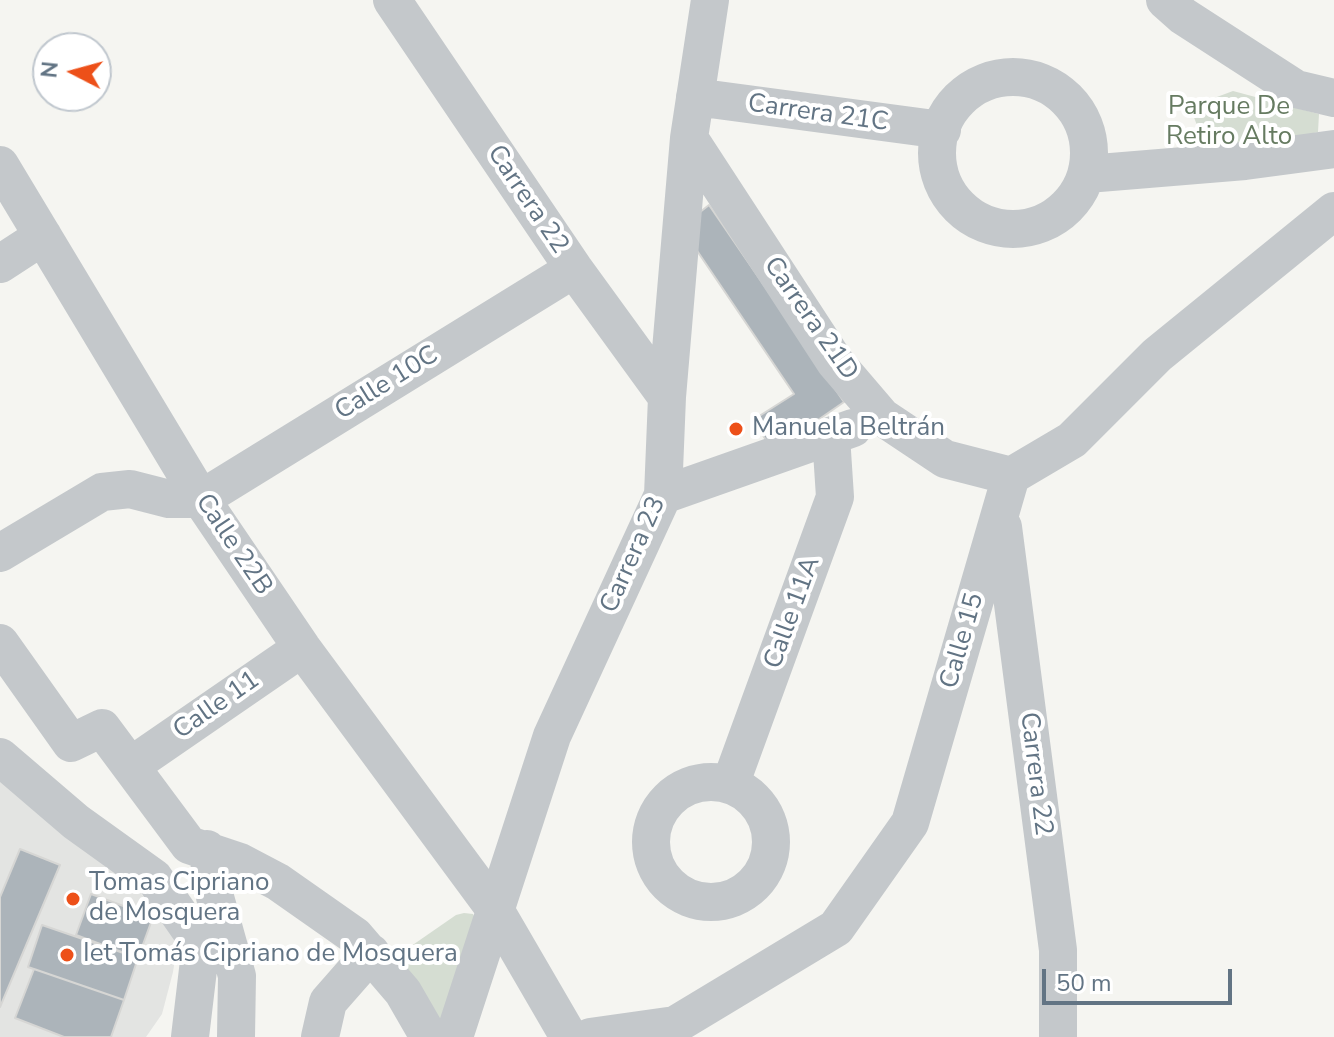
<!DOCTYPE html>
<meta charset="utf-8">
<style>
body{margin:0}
#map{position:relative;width:1334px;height:1037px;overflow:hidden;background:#f5f5f1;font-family:"Nunito Sans",sans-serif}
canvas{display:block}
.north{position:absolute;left:32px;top:32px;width:80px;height:80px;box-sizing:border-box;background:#fff;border:2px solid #c0c7ce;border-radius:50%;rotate:276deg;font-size:22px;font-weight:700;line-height:32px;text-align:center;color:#627484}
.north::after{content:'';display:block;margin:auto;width:28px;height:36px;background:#ed5019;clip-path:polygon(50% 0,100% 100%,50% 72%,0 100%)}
.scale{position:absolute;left:1042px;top:969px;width:190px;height:36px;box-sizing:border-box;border:4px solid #627484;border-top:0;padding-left:10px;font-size:24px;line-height:28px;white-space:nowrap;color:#627484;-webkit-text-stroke:6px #fff;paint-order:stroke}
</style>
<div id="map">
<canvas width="1334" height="1037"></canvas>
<div class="north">N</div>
<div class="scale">50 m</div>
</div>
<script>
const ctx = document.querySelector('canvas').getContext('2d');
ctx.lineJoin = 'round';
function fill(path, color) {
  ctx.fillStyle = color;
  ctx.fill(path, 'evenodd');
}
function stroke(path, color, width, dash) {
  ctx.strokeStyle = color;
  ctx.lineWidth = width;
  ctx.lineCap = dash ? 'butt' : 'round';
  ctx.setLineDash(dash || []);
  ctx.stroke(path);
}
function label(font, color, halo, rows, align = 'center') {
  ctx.font = font + ' "Nunito Sans",sans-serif';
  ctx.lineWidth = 8;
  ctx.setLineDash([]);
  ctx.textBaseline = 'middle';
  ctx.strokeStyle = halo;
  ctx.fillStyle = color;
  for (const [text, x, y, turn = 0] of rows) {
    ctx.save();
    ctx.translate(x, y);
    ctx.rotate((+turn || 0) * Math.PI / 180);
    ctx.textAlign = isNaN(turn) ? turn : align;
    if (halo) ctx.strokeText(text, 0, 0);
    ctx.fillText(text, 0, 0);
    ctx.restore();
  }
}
const built = new Path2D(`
 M0,757L134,885L172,931L177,946L173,972L162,1014L146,1037H0Z`);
const green = new Path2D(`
 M1233,91L1319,114L1318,132L1234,153L1208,154L1190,107Z
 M464,913L473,914L477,922L438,1037L389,958L404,951L456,915Z`);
const building = new Path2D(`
 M709,205L844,402L773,451L753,420L794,394L681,227Z
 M20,849L60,865L0,1007V897Z
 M91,894L153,917L138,958L76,935Z
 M42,925L138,958L124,1000L28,967Z
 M34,969L124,1000L111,1037H64L15,1018Z`);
const minor = new Path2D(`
 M392,0L574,269L667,397
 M1165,0L1183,16L1296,89L1334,98
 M937 153a76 76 0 1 1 152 0a76 76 0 1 1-152 0Z
 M695,97L942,130
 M689,138L835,362L882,417L945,459L1011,476
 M0,165L201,499L302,648L494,908L569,1037
 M1087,174L1245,161L1334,149
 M0,264L43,236
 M663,495L853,428
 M1003,527L1058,950V1037
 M0,553L102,492L130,489L169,499H201L574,269
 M0,643L71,743L102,728L189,845L240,862L278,882L355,936L403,992L429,1037
 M0,757L76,822L154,878L195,937L199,961L190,1037
 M132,765L302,648
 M651 842a60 60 0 1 1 120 0a60 60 0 1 1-120 0Z
 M730,785L835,497L831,436
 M207,849L215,897L237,976L236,1037
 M320,1037L328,1002L371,953
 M454,1037L552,736L663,495L667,397L689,138L710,0
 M590,1037L675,1025L836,928L910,823L1011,476L1072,440L1157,355L1334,211`);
const markers = [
 [736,429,8,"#ed5019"],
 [73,899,8,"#ed5019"],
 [67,955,8,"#ed5019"]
];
const parkNames = [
 ["Parque De",1229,108],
 ["Retiro Alto",1229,138]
];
const streetNames = [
 ["Carrera 21C",818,114,8],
 ["Carrera 22",527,200,56],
 ["Carrera 21D",810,319,55],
 ["Calle 10C",387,384,-32],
 ["Calle 22B",233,545,56],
 ["Carrera 23",634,555,-66],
 ["Calle 11A",793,613,-70],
 ["Calle 15",963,641,-74],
 ["Calle 11",217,706,-35],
 ["Carrera 22",1035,774,83]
];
const poiNames = [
 ["Manuela Beltrán",752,429],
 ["Tomas Cipriano",89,884],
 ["de Mosquera",89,914],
 ["Iet Tomás Cipriano de Mosquera",83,955]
];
fill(built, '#e3e4e2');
fill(green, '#d5ddd2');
fill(building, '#acb4ba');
stroke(building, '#d6d6d4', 2);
stroke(minor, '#c4c8cb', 38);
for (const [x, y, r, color] of markers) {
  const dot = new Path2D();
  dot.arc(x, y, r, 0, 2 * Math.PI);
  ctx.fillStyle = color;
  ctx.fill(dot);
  stroke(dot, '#fff', 3);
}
label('26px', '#667b61', '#fff', parkNames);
label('26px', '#627484', '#fff', streetNames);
label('26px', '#627484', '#fff', poiNames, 'left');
</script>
